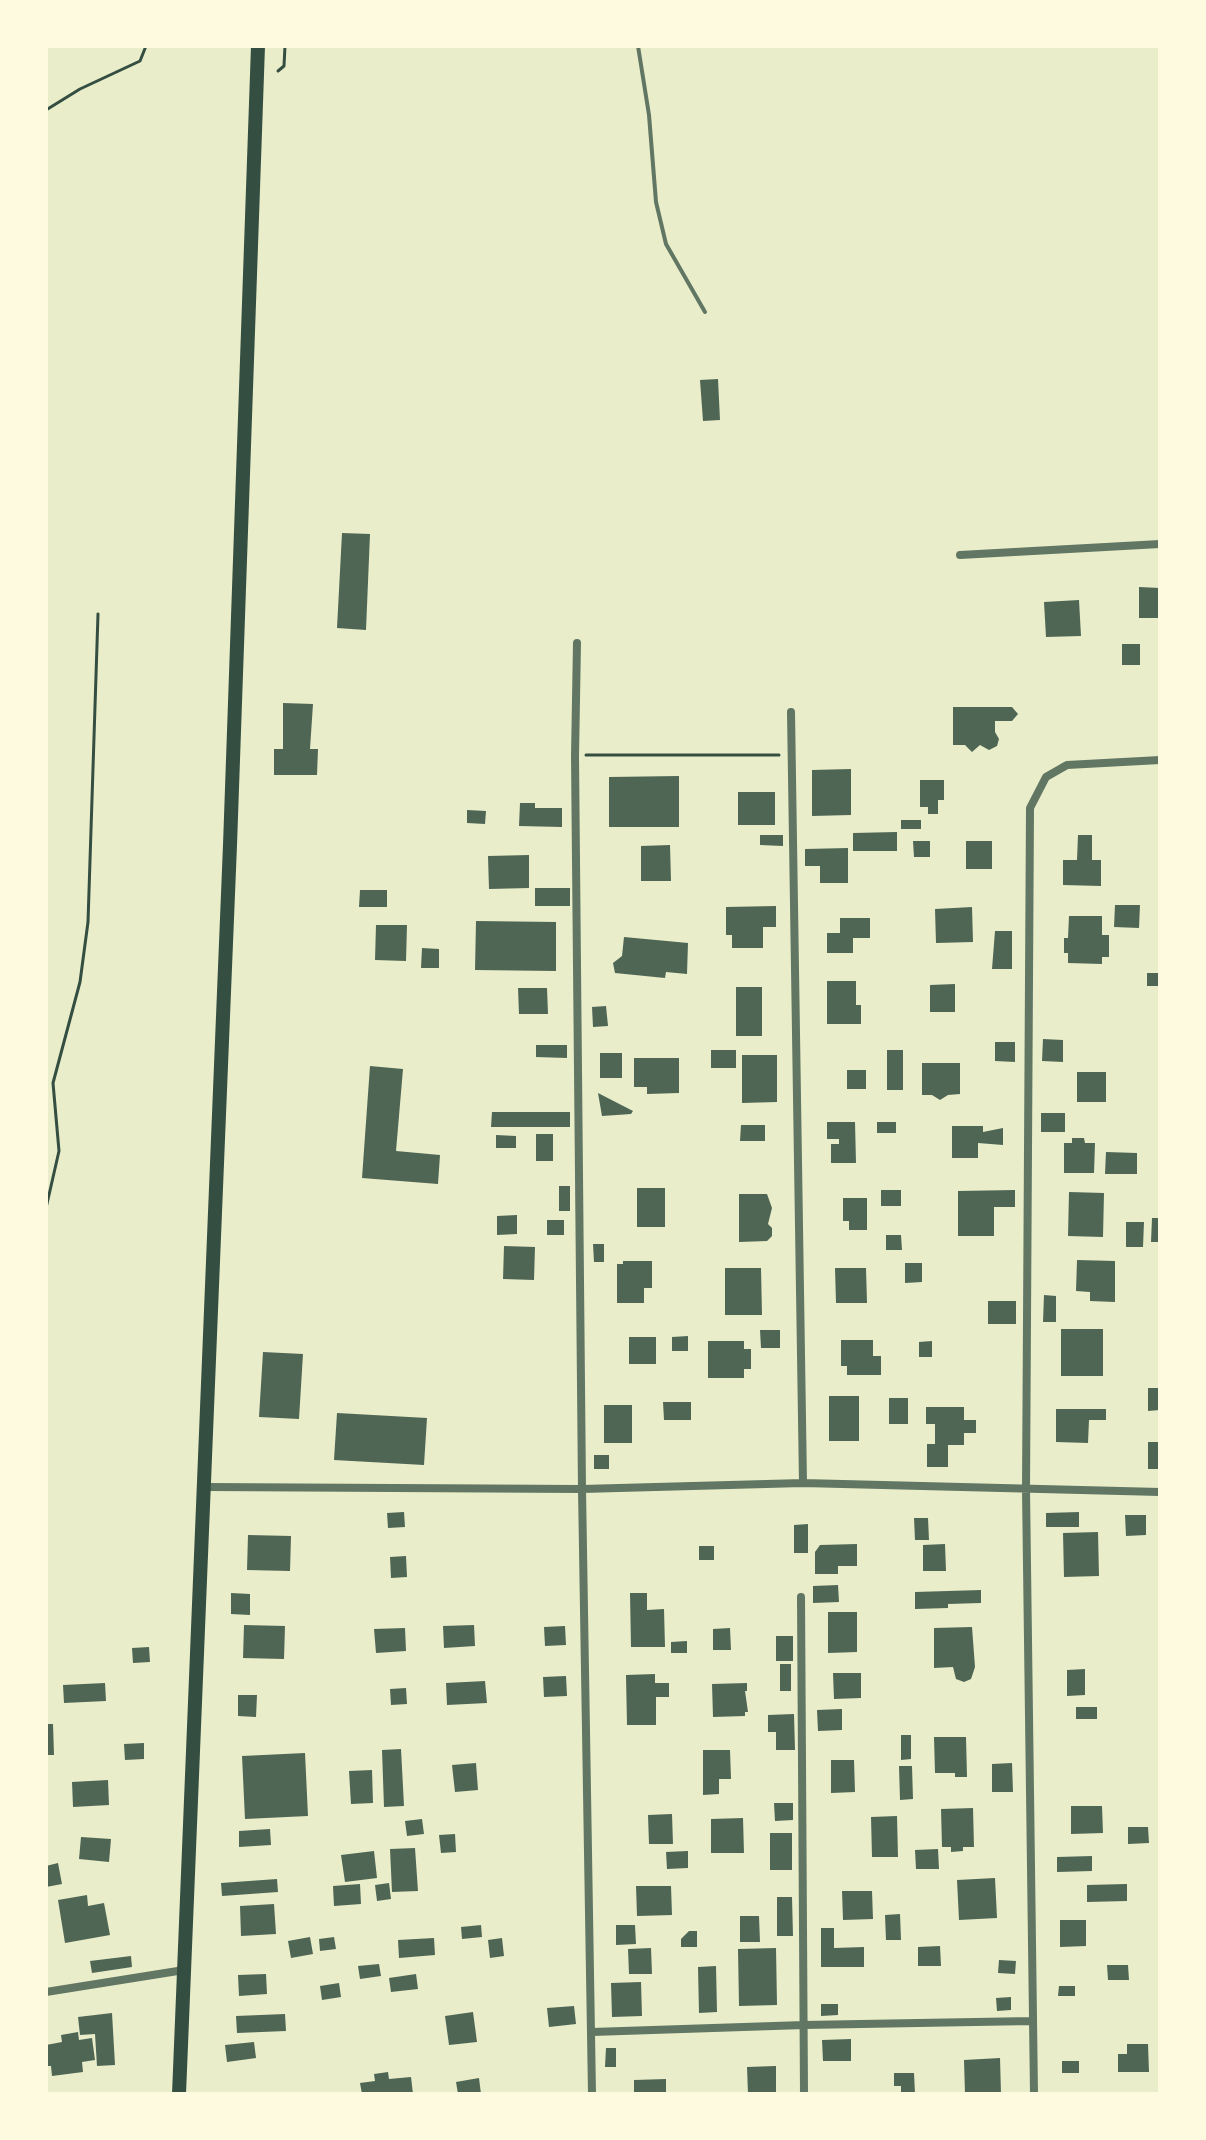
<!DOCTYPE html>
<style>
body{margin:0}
#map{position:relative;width:1206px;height:2140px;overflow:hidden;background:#e9edc9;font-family:Literata,serif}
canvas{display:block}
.frame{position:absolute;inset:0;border:48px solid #fefae0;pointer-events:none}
</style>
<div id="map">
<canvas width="1206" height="2140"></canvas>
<div class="frame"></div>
</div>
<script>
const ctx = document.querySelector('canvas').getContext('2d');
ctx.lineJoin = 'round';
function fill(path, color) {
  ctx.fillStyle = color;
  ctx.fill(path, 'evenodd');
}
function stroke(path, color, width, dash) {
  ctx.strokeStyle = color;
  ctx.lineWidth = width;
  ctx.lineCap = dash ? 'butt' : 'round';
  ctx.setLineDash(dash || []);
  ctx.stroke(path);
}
const building = new Path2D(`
 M718,379L720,420L703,421L700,380Z
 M342,533L370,534L366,630L337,628Z
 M1139,587L1160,588V618H1139Z
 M1079,600L1081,636L1046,637L1044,602Z
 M1122,644H1140V665H1122Z
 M283,703L313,704L310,749H318L317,775H274V749H283Z
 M953,707H1012L1018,714L1012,721H995V732L999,739L997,746L989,750L980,745L972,752L965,745H953Z
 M851,769V815L812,816V770Z
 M679,776V827H609V777Z
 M920,780H944V800H938V814H928V807H920Z
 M738,792H775V825H738Z
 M520,803H535V808H562V827L519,826Z
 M467,810L486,811L485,824L467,823Z
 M901,820H921V829H901Z
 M897,832V851H853V833Z
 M760,835H783V846L760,845Z
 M1078,835H1092V860H1101V886L1063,885V860H1077Z
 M913,841H930V857H914Z
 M966,841H992V869H966Z
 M670,845L671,881H641V846Z
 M848,848V883H820V866H805V849Z
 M529,855V888L489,889L488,856Z
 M535,888H570V906H535Z
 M360,890H387V907H359Z
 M1115,905H1140L1139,928L1114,927Z
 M776,906V927H763V948H732V935H726V907Z
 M972,907L973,942L936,943L935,909Z
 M1069,916H1102V935H1109V957H1102V964L1068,963V953H1064V938H1068Z
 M840,918H870V938H853V953H827V933H840Z
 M476,921L556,922V971L475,970Z
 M376,925H407L406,961L375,960Z
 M995,931H1012V969H992Z
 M624,937L688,943L687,974L666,972L665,978L615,973L613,963L622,956Z
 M422,948L439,949V968H421Z
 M1147,973H1160V986H1147Z
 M827,981H856V1005H861V1024H827Z
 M955,984V1012H930V985Z
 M736,987H762V1036H736Z
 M518,988H547L548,1014H519Z
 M606,1006L608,1026L593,1027L592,1007Z
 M1043,1039L1063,1040V1062L1042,1061Z
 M995,1042H1015V1062L995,1061Z
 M536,1045H567V1058L536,1057Z
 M711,1050H736V1068H711Z
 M887,1050H903V1090H887Z
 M600,1053H622V1078H600Z
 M742,1055H777V1102L742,1103Z
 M634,1058H679V1093L647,1094V1087H634Z
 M922,1063H960V1094L948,1095L940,1100L932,1095H922Z
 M370,1066L403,1069L396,1151L440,1155L438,1184L362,1178Z
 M847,1070H866V1089H847Z
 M1077,1072H1106V1102H1077Z
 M598,1093L633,1111L631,1114L602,1116Z
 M492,1112H570V1127H491Z
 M1041,1113H1065V1132H1041Z
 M827,1122H855L856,1163H831V1144H839V1139H827Z
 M877,1122H896V1133H877Z
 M741,1125H765V1141H740Z
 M952,1126H983V1132L1003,1128V1145L978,1143V1158H952Z
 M536,1134H553V1161H536Z
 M496,1135L516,1136V1148H496Z
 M1072,1138H1084L1085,1143H1095L1094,1173H1064V1143H1072Z
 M1106,1152L1137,1153V1174H1105Z
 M559,1186H570V1211H559Z
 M637,1188H665V1227H637Z
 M881,1190H901V1206H881Z
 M1015,1190V1207H994V1236H958V1191Z
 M1069,1192L1104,1193L1103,1237L1068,1236Z
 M739,1194H767L772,1208L768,1224L772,1228V1236L767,1241L739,1242Z
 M843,1198H867V1230H849V1221H843Z
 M517,1215V1234L497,1235V1216Z
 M1152,1218H1160V1242H1151Z
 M547,1220H564V1235H547Z
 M1126,1222H1144L1143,1247H1126Z
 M886,1235H901L902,1250H886Z
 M593,1244H604V1262H594Z
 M504,1246L535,1247L534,1280L503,1279Z
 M1077,1260L1115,1261V1302L1090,1301V1292L1076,1291Z
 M623,1261H652V1288H644V1303H617V1264H623Z
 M905,1263H922V1282L905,1283Z
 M725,1268H761L762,1315H725Z
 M835,1268H866L867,1303H836Z
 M1044,1295L1056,1296V1322H1043Z
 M988,1301H1016V1324H988Z
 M1061,1329H1103V1376H1061Z
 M760,1330H780V1348H761Z
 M688,1336V1351H672V1337Z
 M629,1337H656V1364H629Z
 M841,1340H873V1356H881V1375H847V1366H841Z
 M708,1341H744V1349H751V1369H744V1378H708Z
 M932,1341V1357H919V1342Z
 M263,1352L303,1354L299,1419L259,1417Z
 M1148,1388H1160V1410L1148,1411Z
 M829,1396H859V1441H829Z
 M889,1398H908V1424H889Z
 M663,1402H691V1420H664Z
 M604,1405H632V1443H604Z
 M926,1407H964V1420H976V1433H964V1445H948V1467H927V1444H935V1424H926Z
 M1056,1409H1106V1420H1089L1088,1443L1056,1442Z
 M337,1413L427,1418L424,1465L334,1460Z
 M1148,1442H1160V1469H1148Z
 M594,1455H609V1469H594Z
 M404,1512L405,1527L388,1528L387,1513Z
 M1079,1512V1527H1046V1513Z
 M1125,1515H1146V1535L1126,1536Z
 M914,1518H928L929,1540H915Z
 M808,1524V1553H794V1525Z
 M1098,1532L1099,1576L1064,1577L1063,1533Z
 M248,1535L291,1536L290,1571L247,1570Z
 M857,1544V1566H838V1574H815V1552L820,1545Z
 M945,1544L946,1571H923V1545Z
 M699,1546H714V1560H699Z
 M406,1556L407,1577L391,1578L390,1557Z
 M838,1585L839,1602L813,1603V1586Z
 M981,1590V1603L948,1604V1608L915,1609V1592Z
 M231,1593L250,1594V1615L231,1614Z
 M630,1593H647V1610L664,1609L665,1647H631Z
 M828,1612H857V1652L828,1653Z
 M244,1625L285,1626L284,1659L243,1658Z
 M474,1625L475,1646L444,1648L443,1626Z
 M565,1626L566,1645L545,1646L544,1627Z
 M972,1627L975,1667L971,1679L964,1682L956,1679L953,1667L934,1668V1628Z
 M405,1628L406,1651L376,1653L374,1629Z
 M730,1628L731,1650H713V1629Z
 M776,1636H793V1661H776Z
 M687,1641V1653H671V1642Z
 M149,1647L150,1662L133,1663L132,1648Z
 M780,1664H791V1691H780Z
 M1085,1669V1695L1067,1696V1670Z
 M833,1673H861V1698L834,1699Z
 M655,1674V1683H669V1697H656V1725H627L626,1675Z
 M566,1676L567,1696L544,1697L543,1677Z
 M485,1681L487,1703L447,1705L446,1683Z
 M105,1683L106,1701L64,1703L63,1685Z
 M747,1683V1691H745L748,1712H745V1716L713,1717L712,1684Z
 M406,1688L407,1704L391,1705L390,1689Z
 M238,1695H257L256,1717L238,1716Z
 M1076,1707H1097V1719H1076Z
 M842,1709V1730L818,1731L817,1710Z
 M794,1714L795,1750H776V1732H768V1715Z
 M46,1724H53L54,1755H46Z
 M901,1735H911V1759L901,1760Z
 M934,1737H966L967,1777H955V1773H935Z
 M144,1743V1759L125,1760L124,1744Z
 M401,1749L404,1806L384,1807L382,1750Z
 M703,1750H730L731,1779H719V1794L703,1795Z
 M305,1753L308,1816L245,1819L242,1756Z
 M831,1760H854L855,1792L831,1793Z
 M476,1763L478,1790L455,1792L452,1765Z
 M1012,1763L1013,1792H992V1764Z
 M899,1766H912L913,1799L900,1800Z
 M372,1770L373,1803L351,1804L349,1771Z
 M108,1780L109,1805L73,1807L72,1782Z
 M774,1803H793V1820L775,1821Z
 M1071,1806H1102L1103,1833L1071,1834Z
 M973,1808L974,1847H963V1851L951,1852V1847H942L941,1809Z
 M672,1814L673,1844H649L648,1815Z
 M897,1816L898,1857H872L871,1817Z
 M743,1818L744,1853H711V1819Z
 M422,1819L424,1834L407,1836L405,1821Z
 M1128,1827H1148L1149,1843L1128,1844Z
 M270,1829L271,1845L239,1847V1831Z
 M770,1833H792V1870H770Z
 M455,1834L456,1852L441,1853L439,1835Z
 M81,1837L111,1839L109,1862L79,1859Z
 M415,1848L418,1891L392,1892L390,1849Z
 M938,1849L939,1869H916L915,1850Z
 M374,1851L377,1878L345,1882L341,1855Z
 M688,1851V1868L667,1869L666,1852Z
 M1092,1856V1871L1057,1872V1857Z
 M58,1863L62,1884L46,1887V1866Z
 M995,1878L997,1918L959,1920L957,1880Z
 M277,1879L278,1892L222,1896L221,1883Z
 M389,1883L391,1899L377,1901L375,1885Z
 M360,1884L361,1904L334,1906L333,1886Z
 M1127,1884V1901L1087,1902V1885Z
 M636,1886H671L672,1915L637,1916Z
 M842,1891H872L873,1919L843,1920Z
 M87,1895L88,1906L104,1903L110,1935L65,1943L58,1900Z
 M777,1897H792L793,1936H777Z
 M274,1904L276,1934L241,1936L240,1906Z
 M900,1914L901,1940H886L885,1915Z
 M740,1916H759L760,1942H740Z
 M1060,1920H1086V1946L1060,1947Z
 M481,1925L482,1937L462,1939L461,1927Z
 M616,1925H635L636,1944L616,1945Z
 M821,1928H834V1948L864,1947V1967H821Z
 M689,1931H697V1947H681V1939Z
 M310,1937L313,1954L291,1958L288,1941Z
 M334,1937L336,1949L320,1951L319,1939Z
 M434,1938L435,1955L399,1958L398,1940Z
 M502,1938L504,1956L490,1958L488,1940Z
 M940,1946L941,1966H918V1947Z
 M651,1948L652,1974H629L628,1949Z
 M776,1948L777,2005L739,2006L738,1949Z
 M131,1956L132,1967L92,1973L90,1961Z
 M999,1960L1016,1961L1015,1974L998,1973Z
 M379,1964L381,1976L360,1979L358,1966Z
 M1107,1965H1128L1129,1980H1108Z
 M716,1966L717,2012L699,2013L698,1967Z
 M266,1974L267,1994L239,1996L238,1975Z
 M416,1974L418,1989L391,1992L389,1978Z
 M641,1982L642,2016L612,2017L611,1983Z
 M339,1983L341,1997L322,2000L320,1986Z
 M1059,1986H1075V1996H1058Z
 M1011,1997V2010L997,2011L996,1998Z
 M821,2004H838V2015L821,2016Z
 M574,2006L576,2024L549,2027L547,2008Z
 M473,2012L477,2042L449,2045L445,2016Z
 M112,2013L115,2065L97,2066L95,2034L80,2035L78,2017Z
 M285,2014L286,2031L237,2033L236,2016Z
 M78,2032L79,2040L92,2038L95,2060L82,2062L83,2072L52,2076L51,2066H46V2045L62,2042L61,2035Z
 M851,2039V2061H823L822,2040Z
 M254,2042L256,2058L227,2062L225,2045Z
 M1127,2044H1148L1149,2072H1118V2054H1127Z
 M606,2048H616V2067H605Z
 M1000,2058L1001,2094H965L964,2060Z
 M1062,2061H1079V2073H1062Z
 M776,2066V2094H748L747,2067Z
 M388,2072L389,2079L411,2077L413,2094H362L360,2083L375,2081L374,2074Z
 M894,2073H914L915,2094H901V2086H894Z
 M479,2078L481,2094H458L456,2082Z
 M666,2079V2094H634V2080Z`);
const path = new Path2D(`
 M278,71L284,66L285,46
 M46,110L80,89L140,61L146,46
 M586,755H779
 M46,1208L59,1151L53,1083L80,982L88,922L98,614`);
const service = new Path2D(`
 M638,46L649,115L656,202L666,244L705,312`);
const minor = new Path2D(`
 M960,555L1160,544
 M577,643L575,756L582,1489L592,2094
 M791,712L803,1483
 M205,1487L582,1489L803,1483L1160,1492
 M801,1597L804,2094
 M46,1992L184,1970
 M592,2032L804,2025L1032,2021
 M1034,2094L1026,1489L1030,808L1046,777L1067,765L1160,760`);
const primary = new Path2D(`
 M179,2094L230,845L258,46`);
fill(building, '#4f6655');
stroke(path, '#344e41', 3);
stroke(service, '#617663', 4);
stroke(minor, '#617663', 8);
stroke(primary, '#344e41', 14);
</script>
